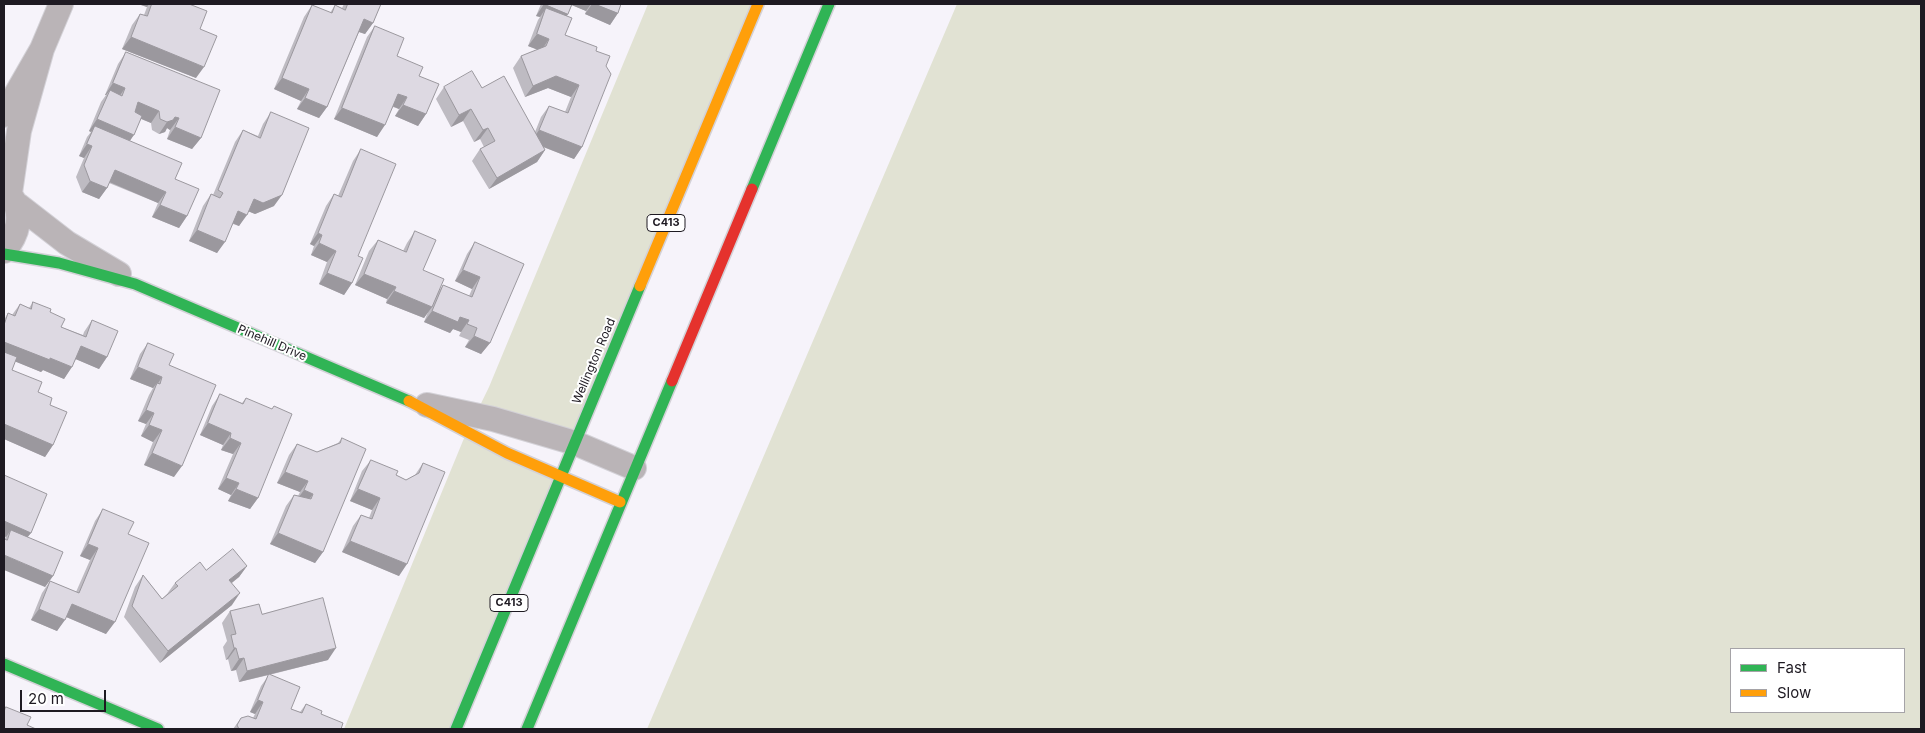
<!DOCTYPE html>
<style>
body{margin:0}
#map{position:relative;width:1925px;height:733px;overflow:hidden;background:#f6f3fa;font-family:Inter,sans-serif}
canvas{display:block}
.frame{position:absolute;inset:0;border:5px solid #1e1a22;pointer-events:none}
.legend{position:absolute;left:1730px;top:648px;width:175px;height:65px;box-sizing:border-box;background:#fff;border:1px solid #a5a3a7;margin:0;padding:6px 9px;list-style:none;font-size:15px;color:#1e1a22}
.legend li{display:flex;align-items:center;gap:10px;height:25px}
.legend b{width:25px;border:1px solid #a5a3a7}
.scale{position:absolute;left:20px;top:690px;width:86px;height:22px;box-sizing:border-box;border:2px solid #1e1a22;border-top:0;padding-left:6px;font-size:15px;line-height:18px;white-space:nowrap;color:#1e1a22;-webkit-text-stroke:4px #fff;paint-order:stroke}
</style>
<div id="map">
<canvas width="1925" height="733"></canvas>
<div class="frame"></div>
<ul class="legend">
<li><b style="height:6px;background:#30b455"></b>Fast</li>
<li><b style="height:6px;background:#ff9f0a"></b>Slow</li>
</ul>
<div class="scale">20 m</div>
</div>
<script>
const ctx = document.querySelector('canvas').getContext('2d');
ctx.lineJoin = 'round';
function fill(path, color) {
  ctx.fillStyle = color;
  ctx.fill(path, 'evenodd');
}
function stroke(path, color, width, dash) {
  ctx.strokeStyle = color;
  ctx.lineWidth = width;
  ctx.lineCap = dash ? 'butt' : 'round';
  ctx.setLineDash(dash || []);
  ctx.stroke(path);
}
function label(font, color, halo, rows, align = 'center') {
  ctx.font = font + ' Inter,sans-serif';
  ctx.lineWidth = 4;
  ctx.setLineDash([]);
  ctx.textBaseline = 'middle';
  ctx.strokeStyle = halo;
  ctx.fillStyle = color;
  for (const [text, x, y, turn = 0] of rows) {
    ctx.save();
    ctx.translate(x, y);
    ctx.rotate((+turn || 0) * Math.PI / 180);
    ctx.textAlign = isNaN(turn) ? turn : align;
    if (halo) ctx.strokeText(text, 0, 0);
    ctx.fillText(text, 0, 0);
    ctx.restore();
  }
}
const green = new Path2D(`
 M648,4H758L575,443L470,426L489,387Z
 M957,4H1921V729H647ZM1731,649H1904V712H1731Z
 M467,431L562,476L456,729H344Z`);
const street = new Path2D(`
 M4,115L42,49L61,4
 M10,193L19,131L42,49
 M18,205L67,243L119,274
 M4,251C18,235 24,214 11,196
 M427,405L493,419L575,443L634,468`);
const fast = new Path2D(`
 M752,189L829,4
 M4,254L59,263L135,284L409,401
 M4,664L158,729
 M456,729L640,286
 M527,729L672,381`);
const slow = new Path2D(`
 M640,286L758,4
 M409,401L507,453L620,502`);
const jam = new Path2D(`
 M672,381L752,189`);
const wall = new Path2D(`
 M138,4H189L200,29L196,78L122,49L132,25L140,14L144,15L147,7Z
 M344,4H381L373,23L365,34L359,32L327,107L319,118L297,109L301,101L274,89L304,17L312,5L330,13L335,5L342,8Z
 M541,4H621L618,13L610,25L585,14L586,11L572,5L567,16L565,35L596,51L606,66L582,147L574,159L543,147L545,150L537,162L489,189L472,161L480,149L484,147L480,139L474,142L463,121L451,127L436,99L444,87L482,88L535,132L541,117L549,106L565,112L571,97L548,88L525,97L513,68L521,56L538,50L528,46L538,20L540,17L536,16Z
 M375,26L397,56L419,76L426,114L418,126L395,116L399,109L393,107L377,137L334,119L367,37Z
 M126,52L201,138L192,149L167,139L170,130L167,128L165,132L159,134L152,130L151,123L141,119L130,141L175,179L187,216L179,228L152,217L158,203L109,183L107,188L99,199L82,192L76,177L84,158L79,156L87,137L91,132L89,131L101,102L106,95H105L118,64Z
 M271,112L274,206L255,214L248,211L239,226L233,224L217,253L189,241L203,206L211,194L213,195L235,142L243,130L258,136L263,124Z
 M361,149L358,256L352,283L344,295L319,284L327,262L311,255L314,246L310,244L326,206L334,194L338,196L353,161Z
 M415,231L423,270L438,292L443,285L469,296L472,289L455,281L467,254L475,242L490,343L481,354L465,347L469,340L459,336L461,332L453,329L450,333L424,322L428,312L424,318L386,303L387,299L355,285L369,251L378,240L403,251L407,243Z
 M33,302L50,312L61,327L83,335L84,332L92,320L107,357L99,369L76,359L64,379L43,370L41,372L15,361L12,370L38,392L50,405L53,445L45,457L4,439V320L8,313L12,315L20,304L29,308Z
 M148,343L169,365L174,477L144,465L153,442L141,436L146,424L138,421L149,395L153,388L130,379L140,354Z
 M220,394L242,403L246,398L258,498L250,509L228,501L231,495L218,489L233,454L221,450L223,445L200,435L212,406Z
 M342,438L323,552L315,563L270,544L286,506L294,495L298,496L300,492L277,483L289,455L297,444L317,452L338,443Z
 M371,460L396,475L406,480L415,475L423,463L399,576L342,552L353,526L361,515L369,518L372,510L350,501L362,471Z
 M4,475L31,533L27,537L53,576L45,587L4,539L6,537L4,536Z
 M103,509L128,534L106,634L66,617L57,631L31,620L42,593L50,581L76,592L90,560L80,556L95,521Z
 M247,566L239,577L232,583V605L160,663L124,617L135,587L143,575L162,599L167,594L175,583L206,570Z
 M230,611L262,614L328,660L269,675L291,709L300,712L306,704L341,729H233L241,718H253L255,714L250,712L261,686L269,675L239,682L236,670L231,671L228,659L226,660L223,647L227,641L222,623Z`);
const shadedWall = new Path2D(`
 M138,4H149L147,7Z
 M544,4L568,14L560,26L546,8L540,17L536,16Z
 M569,4H591L586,11Z
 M592,4H595L618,13L610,25L585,14Z
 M364,19L373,23L365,34L356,31Z
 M537,34L549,39L541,51L528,46Z
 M131,37L204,67L196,78L122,49Z
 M556,76L579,85L571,97L548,88L525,97L533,86Z
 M282,78L309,89L301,101L274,89Z
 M113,83L125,88L117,100L110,90L106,95H105Z
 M398,94L407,97L399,109L390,105Z
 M305,98L327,107L319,118L297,109Z
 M138,102L159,111L151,123L130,114Z
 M403,105L426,114L418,126L395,116Z
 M342,108L385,125L377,137L334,119Z
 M471,109L463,121L451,127L459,115Z
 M175,117L179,118L170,130L167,128L165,132L159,134L167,122Z
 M97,119L134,135L126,146L95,126L91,132L89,131Z
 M175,127L201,138L192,149L167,139Z
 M488,128L480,139L474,142L483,130Z
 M539,130L582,147L574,159L531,142Z
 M87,144L92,146L84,158L79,156Z
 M545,150L537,162L489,189L497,178Z
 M115,170L166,192L158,203L107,181Z
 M90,181L107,188L99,199L82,192Z
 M282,195L274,206L255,214L245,210L254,199Z
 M160,205L187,216L179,228L152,217Z
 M238,211L247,215L239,226L230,222Z
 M197,230L225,242L217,253L189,241Z
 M318,233L322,235L314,246L310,244Z
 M319,243L336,251L327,262L311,255Z
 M463,270L480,277L472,289L455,281Z
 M327,273L352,283L344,295L319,284Z
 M364,274L396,287L387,299L355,285Z
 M394,291L432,307L424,318L386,303Z
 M432,311L460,317L469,320L461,332L453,329L450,333L424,322Z
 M474,336L490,343L481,354L465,347Z
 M4,342L50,358L72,367L64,379L43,370L41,372L4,357Z
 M81,346L107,357L99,369L73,358Z
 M138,367L162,377L155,388L157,383L153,388L130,379Z
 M146,410L154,413L146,424L138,421Z
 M208,423L231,433L223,445L200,435Z
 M4,424L53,445L45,457L4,439Z
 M149,425L162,430L153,442L141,436Z
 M230,438L241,443L233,454L221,450Z
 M152,453L182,466L174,477L144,465Z
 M285,472L308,481L300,492L277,483Z
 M226,478L239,483L231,495L218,489Z
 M236,489L258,498L250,509L228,501Z
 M358,489L380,498L372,510L350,501Z
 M304,490L313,494L305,505L296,501Z
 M4,521L31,533L22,544L11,530L6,537L4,536Z
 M278,533L323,552L315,563L270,544Z
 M350,541L407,564L399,576L342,552Z
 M88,544L98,548L90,560L80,556Z
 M4,555L53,576L45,587L4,570Z
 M247,566L239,577L221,591L229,580Z
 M240,593L232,605L160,663L168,651Z
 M72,604L115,622L106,634L64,616Z
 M39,609L65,620L57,631L31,620Z
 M234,648H236L228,659L226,660Z
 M336,648L328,660L239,682L247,671Z
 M244,658L236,670L231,671L239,659Z
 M258,700L263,702L255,714L250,712Z`);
const building = new Path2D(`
 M152,4H189L207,11L200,29L217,36L204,67L131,37L140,14L147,16Z
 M348,4H381L373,23L364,19L327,107L305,98L309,89L282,78L312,5L332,13L335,5L345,10Z
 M544,4H572L568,14Z
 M595,4H621L618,13Z
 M546,8L572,18L565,35L597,47L596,51L610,56L606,66L611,74L582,147L539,130L549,106L568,113L579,85L556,76L533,86L521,56L546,46L549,39L537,34Z
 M375,26L404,38L397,56L423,67L419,76L439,84L426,114L403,105L407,97L398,94L385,125L342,108Z
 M126,52L220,90L201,138L175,127L179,118L175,117L173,120L167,122L160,119L159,111L138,102L135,112L142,116L134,135L97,119L110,90L122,96L125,88L113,83Z
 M472,71L482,88L504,76L545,150L497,178L480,149L495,141L488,128L483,130L471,109L459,115L444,87Z
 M271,112L309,128L282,195L263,203L254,199L247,215L238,211L225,242L197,230L211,194L220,198L223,193L218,190L243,130L260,138Z
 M95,126L182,163L175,179L199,189L187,216L160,205L166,192L115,170L107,188L90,181L84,165L92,146L87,144Z
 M361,149L396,164L358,256L363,258L352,283L327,273L336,251L319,243L322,235L318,233L334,194L341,197Z
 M415,231L436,240L423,270L444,279L432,307L394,291L396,287L364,274L378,240L406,252Z
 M475,242L524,264L490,343L474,336L477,328L467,324L469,320L460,317L458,322L432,311L443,285L472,297L480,277L463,270Z
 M33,302L51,309L50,312L65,319L61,327L86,337L92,320L118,331L107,357L81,346L72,367L50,358V360L4,342V325L8,313L15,316L20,304L31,309Z
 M148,343L174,354L169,365L216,385L182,466L152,453L162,430L149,425L154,413L146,410L157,383L160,384L162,377L138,367Z
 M4,352L17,357L12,370L42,382L38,392L52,398L50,405L67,412L53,445L4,424Z
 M220,394L243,404L246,398L272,409L274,406L292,414L258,498L236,489L239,483L226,478L241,443L230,438L231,433L208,423Z
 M342,438L366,449L323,552L278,533L294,495L311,499L313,494L304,490L308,481L285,472L297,444L317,452L340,443Z
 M371,460L398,471L396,475L406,480L419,473L423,463L445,472L407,564L350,541L361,515L372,519L380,498L358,489Z
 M4,475L47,494L31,533L4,521Z
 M103,509L134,522L128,534L149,543L115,622L72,604L65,620L39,609L50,581L79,593L98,548L88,544Z
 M11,530L63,552L53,576L4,555V539L7,540Z
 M233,549L247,566L229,580L240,593L168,651L132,606L143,575L162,599L178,586L175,583L200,562L206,570Z
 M323,598L336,648L247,671L244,658L239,659L236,648H234L231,635L236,634L230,611L259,604L262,614Z
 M269,674L300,687L291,709L302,713L306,704L322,711L321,714L343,723L341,729H239L237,725L241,718L248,716L256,719L263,702L258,700Z
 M6,707L31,717L27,725L36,729H4V712Z`);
const shields = [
 [666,223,38],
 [509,603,38]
];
const shieldNames = [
 ["C413",666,223],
 ["C413",509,603]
];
const streetNames = [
 ["Pinehill Drive",272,343,23],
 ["Wellington Road",594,361,-67]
];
fill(green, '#e1e2d3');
stroke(street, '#d3d1d7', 26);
stroke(fast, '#d3d1d7', 14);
stroke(slow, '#d3d1d7', 14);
stroke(jam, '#d3d1d7', 14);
stroke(street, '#bab4b7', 24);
stroke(fast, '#30b455', 11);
stroke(slow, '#ff9f0a', 11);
stroke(jam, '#e5322d', 11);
fill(wall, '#bebbc2');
fill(shadedWall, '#9b989e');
fill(building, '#ddd9e2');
stroke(building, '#9b989e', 1);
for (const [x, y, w] of shields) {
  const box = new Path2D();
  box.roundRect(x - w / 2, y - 8.5, w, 17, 4);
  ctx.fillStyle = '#fff';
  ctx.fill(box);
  stroke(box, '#1e1a22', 1);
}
label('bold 11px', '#1e1a22', null, shieldNames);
label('12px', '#1e1a22', '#fff', streetNames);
</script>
